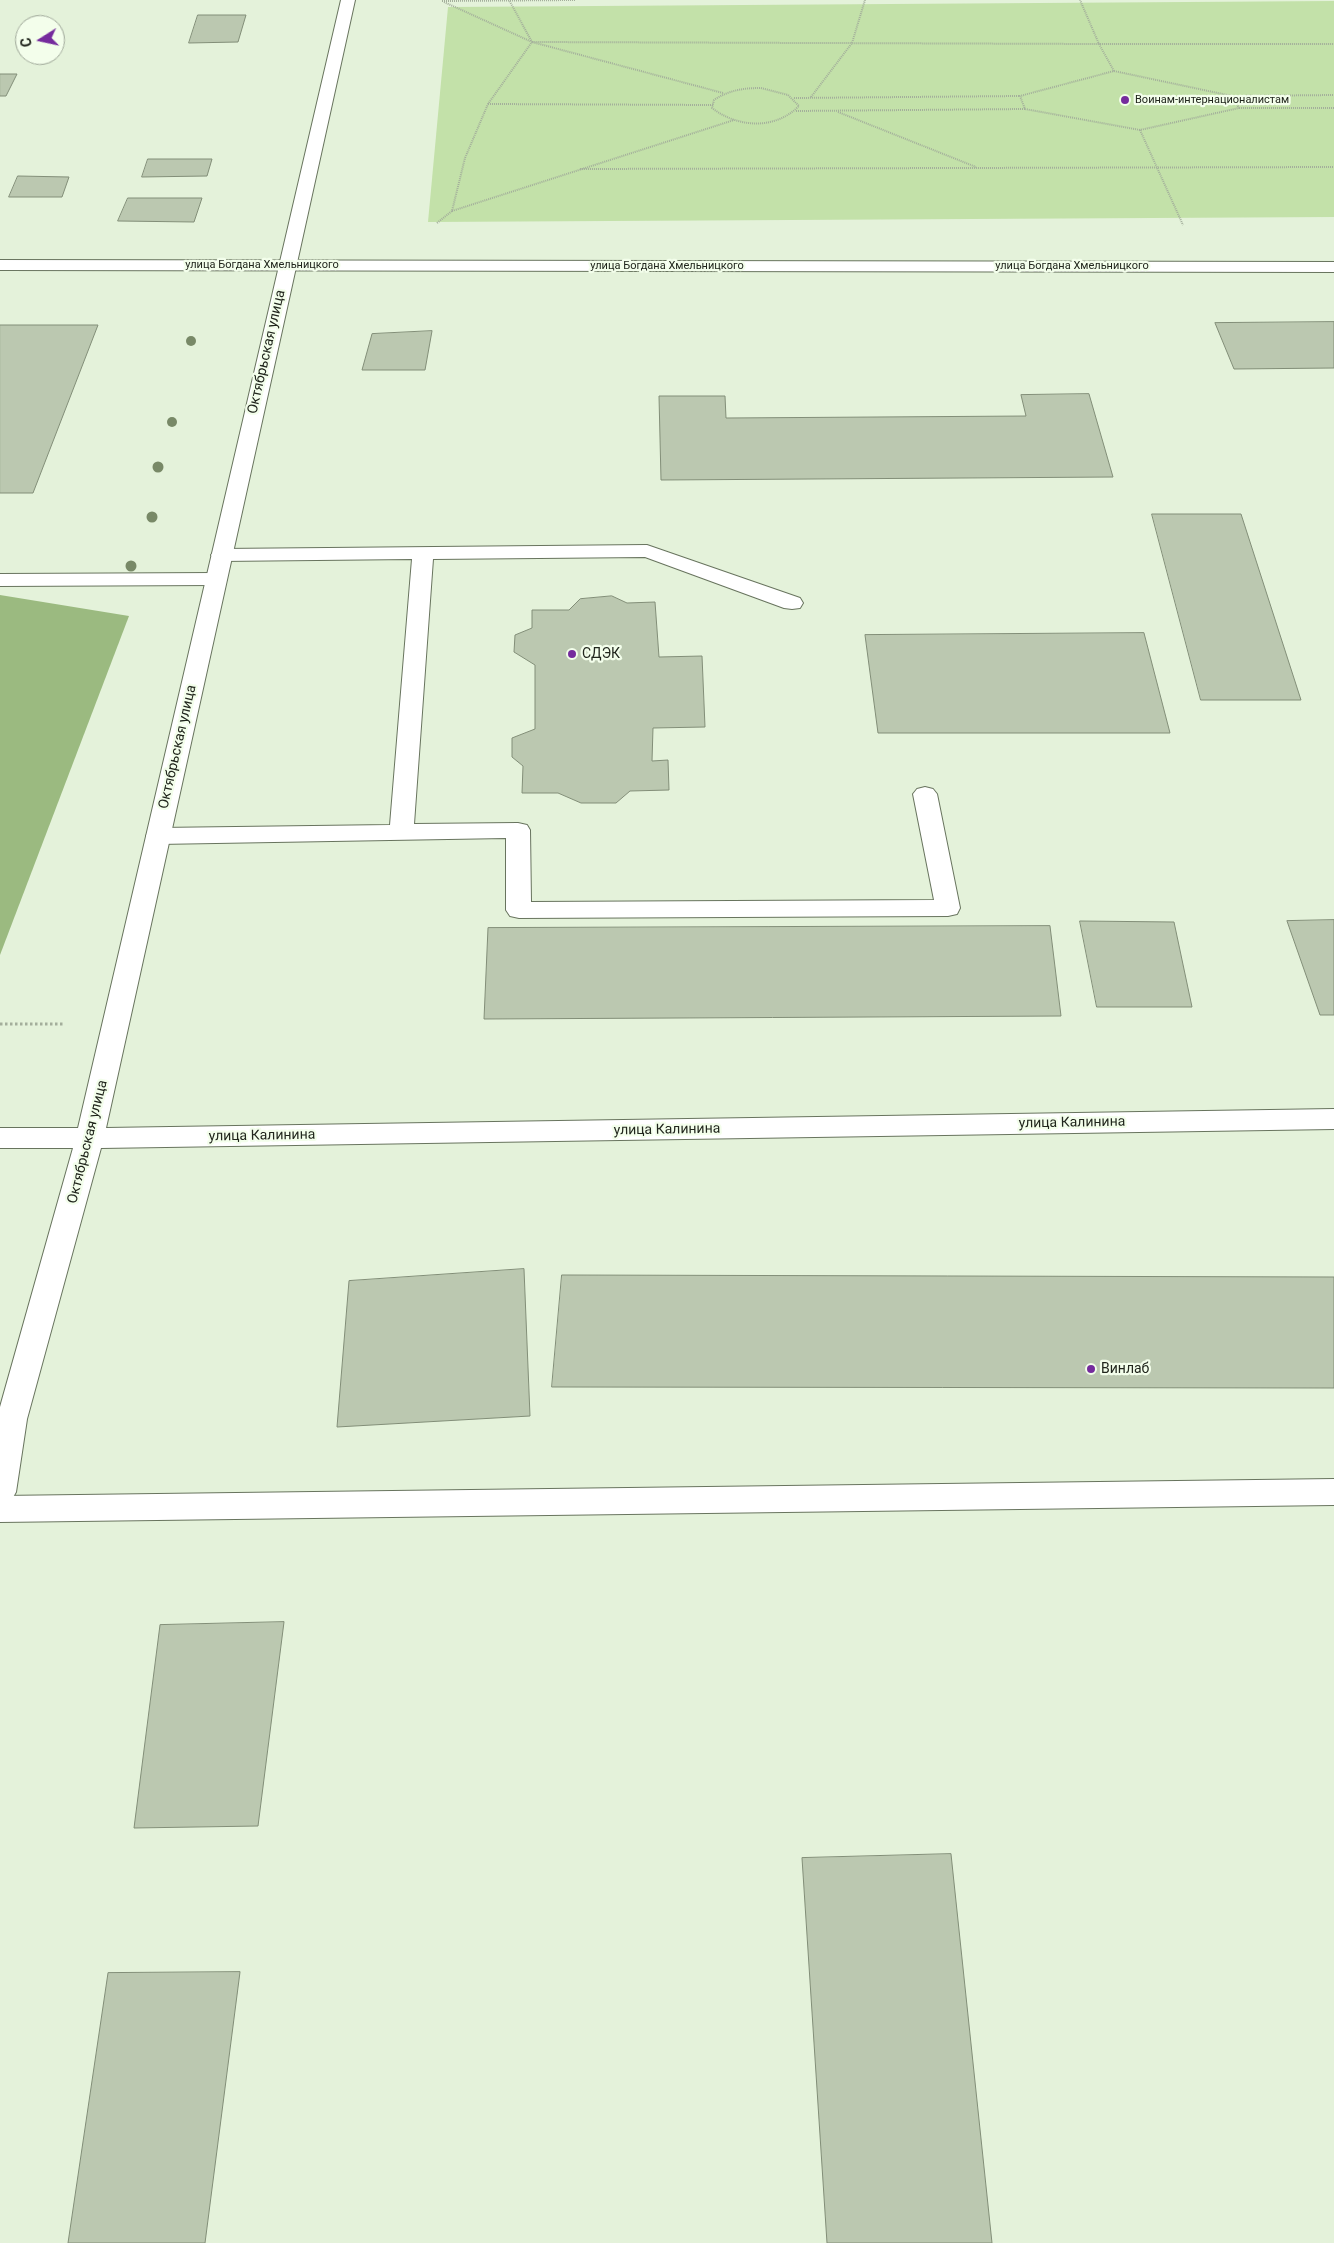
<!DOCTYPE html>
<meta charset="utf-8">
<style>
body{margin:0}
#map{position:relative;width:1334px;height:2243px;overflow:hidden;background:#e4f2da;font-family:Roboto,sans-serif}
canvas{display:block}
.north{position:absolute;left:15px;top:15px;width:50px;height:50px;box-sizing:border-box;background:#f3feeb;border:1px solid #9fa899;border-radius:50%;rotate:260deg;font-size:14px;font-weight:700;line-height:20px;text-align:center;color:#21261d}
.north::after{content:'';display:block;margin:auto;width:18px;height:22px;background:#752b9d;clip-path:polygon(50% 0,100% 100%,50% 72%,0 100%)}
</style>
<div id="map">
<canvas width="1334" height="2243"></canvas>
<div class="north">С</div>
</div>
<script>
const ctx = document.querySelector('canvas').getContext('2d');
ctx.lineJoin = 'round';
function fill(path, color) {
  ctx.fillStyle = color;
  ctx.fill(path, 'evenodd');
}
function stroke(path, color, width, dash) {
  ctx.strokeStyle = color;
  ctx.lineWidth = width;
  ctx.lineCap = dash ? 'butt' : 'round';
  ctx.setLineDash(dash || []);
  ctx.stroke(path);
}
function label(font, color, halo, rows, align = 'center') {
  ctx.font = font + ' Roboto,sans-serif';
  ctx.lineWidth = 4.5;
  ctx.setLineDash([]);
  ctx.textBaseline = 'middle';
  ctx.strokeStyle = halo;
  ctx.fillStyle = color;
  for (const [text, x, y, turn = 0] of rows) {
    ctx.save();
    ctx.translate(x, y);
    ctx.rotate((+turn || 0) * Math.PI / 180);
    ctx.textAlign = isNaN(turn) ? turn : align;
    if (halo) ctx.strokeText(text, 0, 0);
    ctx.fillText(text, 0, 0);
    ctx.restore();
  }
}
const green = new Path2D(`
 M1334,1V217L428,222L448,7Z`);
const forest = new Path2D(`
 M0,595L129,616L0,955Z`);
const building = new Path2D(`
 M198,15H246L238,42L189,43Z
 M0,74H17L6,96H0Z
 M148,159H212L207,176L142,177Z
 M18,176L69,177L62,197H9Z
 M128,198H202L194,222L118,221Z
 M1334,322V368L1234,369L1215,323Z
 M0,325H98L33,493H0Z
 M432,331L425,370H362L372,334Z
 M1089,394L1113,477L661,480L659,396H725L726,418L1026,416L1021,395Z
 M1152,514H1241L1301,700H1201Z
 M612,596L627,603L655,602L659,657L702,656L705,727L653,728L652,761L668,760L669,790L630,791L616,803H581L558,793H522L523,766L512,757V738L535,729V665L514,652L515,635L532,628V610H569L580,599Z
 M1144,633L1170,733H878L865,635Z
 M1334,920V1015H1320L1287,921Z
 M1080,921L1174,922L1192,1007H1097Z
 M1050,926L1061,1016L484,1019L488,928Z
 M524,1269L530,1416L337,1427L349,1281Z
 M562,1275L1334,1277V1388L552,1387Z
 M284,1622L258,1826L134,1828L160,1625Z
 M951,1854L992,2243H827L802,1858Z
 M240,1972L205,2243H68L108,1973Z`);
const pathFar1 = new Path2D(`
 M442,1L575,0
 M444,2L532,42
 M1114,71L1232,96L1239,108L1140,130L1025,109L1020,96Z
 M1114,71L1099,44H1334
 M761,88L788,95L799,106C775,130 738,128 712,108L714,100C729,90 744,88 761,88Z
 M723,93L532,42L1099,44L1080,0
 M1232,96L1334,95
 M811,97L852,43L865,0
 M794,98L1020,96
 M488,104L713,105
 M1239,108H1334
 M796,111L1025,109
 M838,112L976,167
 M1140,130L1183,225
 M580,169L1334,167
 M452,211L734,120
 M437,223L452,211L465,158L488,104L532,42L509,0`);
const path = new Path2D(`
 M0,1024H64`);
const minor = new Path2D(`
 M0,260L1334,262V272L0,270Z
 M647,545L800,598L803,603L800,608L792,609L784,608L645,557L433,559L414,824L518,823L527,825L530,830L531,902L934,900L913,794L917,789L925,787L933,789L937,794L960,908L957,914L948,916L519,918L510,916L506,910V838L158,844L149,841L146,836L149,831L158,828L390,825L412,559L221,561L214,559L211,555L214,551L221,549Z
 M216,573L223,575L227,579L223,583L216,585L0,586V574Z
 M1334,1479V1505L0,1522V1496Z`);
const major = new Path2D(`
 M341,0H355L106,1128L1334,1109V1129L101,1148L27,1419L16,1492L11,1501L0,1505V1407L73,1148H0V1128H78Z`);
const trees = [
 [191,341,5],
 [172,422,5],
 [158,467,5.5],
 [152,517,5.5],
 [131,566,5.5]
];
const markers = [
 [1125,100,5,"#752b9d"],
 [572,654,5,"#752b9d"],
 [1091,1369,5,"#752b9d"]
];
const farPoinames = [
 ["Воинам-интернационалистам",1135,100]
];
const farStreetnames = [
 ["улица Богдана Хмельницкого",262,265],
 ["улица Богдана Хмельницкого",667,266],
 ["улица Богдана Хмельницкого",1072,266]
];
const streetNames = [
 ["Октябрьская улица",267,352,-77],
 ["Октябрьская улица",178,747,-77],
 ["улица Калинина",1072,1123,-1],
 ["улица Калинина",667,1130,-1],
 ["улица Калинина",262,1136,-1],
 ["Октябрьская улица",88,1142,-76]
];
const poiNames = [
 ["СДЭК",582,654],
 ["Винлаб",1101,1369]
];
fill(green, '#c3e1a9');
fill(forest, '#9bba80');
fill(building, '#bbc8b0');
stroke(building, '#828e78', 1);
stroke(minor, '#68745e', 2);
stroke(major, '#68745e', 2);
stroke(pathFar1, '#a3ae9b', 2, [1, 1]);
stroke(path, '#a3ae9b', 3, [2.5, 2.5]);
fill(minor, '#fff');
fill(major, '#fff');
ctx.fillStyle = '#788967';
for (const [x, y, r] of trees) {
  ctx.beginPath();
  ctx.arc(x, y, r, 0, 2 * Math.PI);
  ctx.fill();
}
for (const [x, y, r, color] of markers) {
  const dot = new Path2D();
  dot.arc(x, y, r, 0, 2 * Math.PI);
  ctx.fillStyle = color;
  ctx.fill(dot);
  stroke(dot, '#f3feeb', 2);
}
label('11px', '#21261d', '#f3feeb', farPoinames, 'left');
label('11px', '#21261d', '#f3feeb', farStreetnames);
label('14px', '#21261d', '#f3feeb', streetNames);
label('14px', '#21261d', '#f3feeb', poiNames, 'left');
</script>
